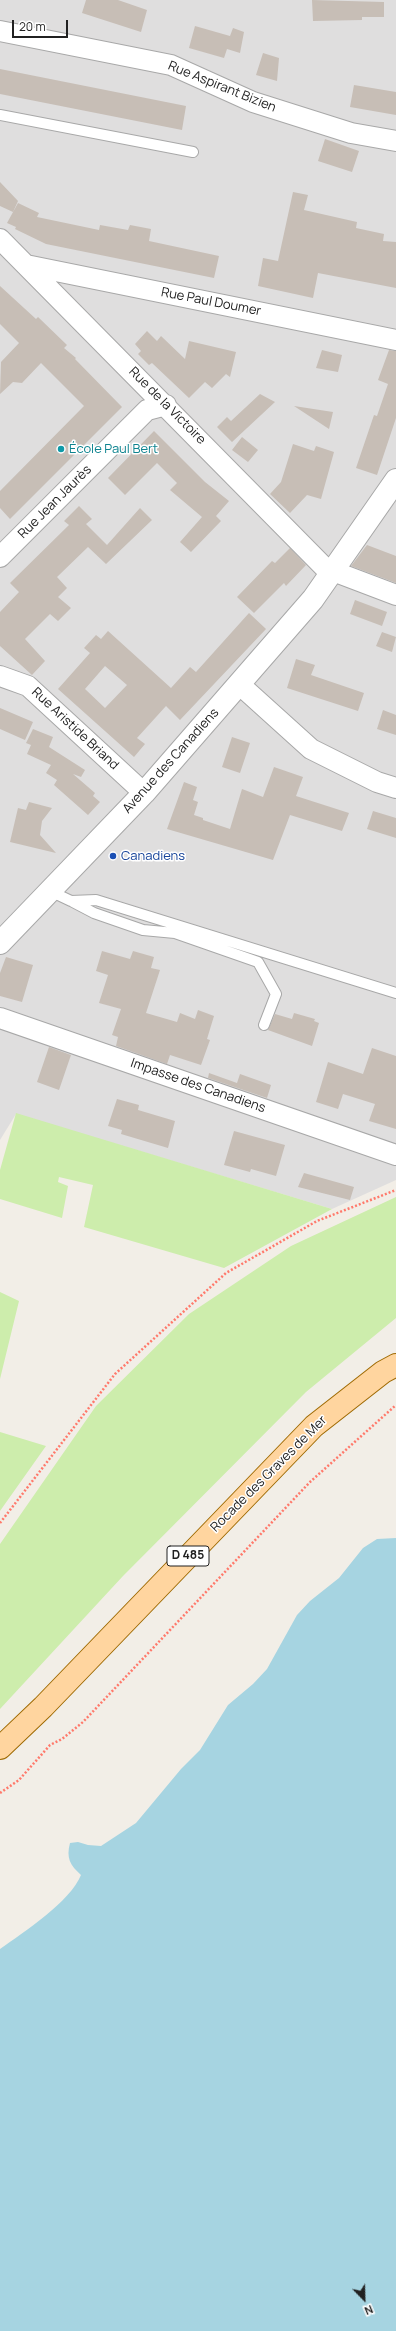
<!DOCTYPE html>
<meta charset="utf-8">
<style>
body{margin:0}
#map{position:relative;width:396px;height:2331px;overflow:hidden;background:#f2eee7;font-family:Manrope,sans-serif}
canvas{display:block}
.north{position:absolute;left:344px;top:2279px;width:40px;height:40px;-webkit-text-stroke:3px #fff;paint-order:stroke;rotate:157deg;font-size:11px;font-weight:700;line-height:16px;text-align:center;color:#212121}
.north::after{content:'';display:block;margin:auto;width:14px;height:18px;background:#212121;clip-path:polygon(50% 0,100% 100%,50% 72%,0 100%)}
.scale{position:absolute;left:12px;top:20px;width:56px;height:18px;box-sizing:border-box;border:2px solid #212121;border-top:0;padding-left:5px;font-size:12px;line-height:14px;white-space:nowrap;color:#212121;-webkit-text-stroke:3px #fff;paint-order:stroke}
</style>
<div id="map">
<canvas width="396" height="2331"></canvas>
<div class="north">N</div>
<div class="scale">20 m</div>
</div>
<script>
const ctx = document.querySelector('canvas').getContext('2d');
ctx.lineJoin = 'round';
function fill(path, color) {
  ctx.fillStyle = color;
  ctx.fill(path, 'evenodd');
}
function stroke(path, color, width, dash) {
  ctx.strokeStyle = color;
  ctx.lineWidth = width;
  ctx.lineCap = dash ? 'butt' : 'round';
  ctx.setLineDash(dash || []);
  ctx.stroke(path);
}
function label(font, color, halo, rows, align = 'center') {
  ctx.font = font + ' Manrope,sans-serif';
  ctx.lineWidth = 3;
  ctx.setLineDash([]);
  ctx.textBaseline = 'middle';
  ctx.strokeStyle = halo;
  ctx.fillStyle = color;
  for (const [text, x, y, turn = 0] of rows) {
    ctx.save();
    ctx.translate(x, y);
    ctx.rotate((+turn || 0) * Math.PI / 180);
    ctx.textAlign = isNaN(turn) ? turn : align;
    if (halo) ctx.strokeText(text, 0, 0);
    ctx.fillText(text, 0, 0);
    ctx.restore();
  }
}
const residential = new Path2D(`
 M0,0H396V1180L332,1209L16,1114L0,1140Z`);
const grass = new Path2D(`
 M16,1113L332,1209L224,1268L84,1227L93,1185L59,1177L58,1182L68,1186L62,1218L0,1199V1170Z
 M396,1197V1318L306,1392L123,1576L0,1709V1544L96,1406L189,1314L291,1246Z
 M0,1292L19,1301L0,1379Z
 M0,1432L46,1446L0,1511Z`);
const water = new Path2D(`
 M396,1538V2331H0V1949C24,1932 70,1902 81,1875C70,1865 66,1858 70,1843L78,1842L88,1845L101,1846L136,1823L181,1769L200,1750L228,1705L253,1684L267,1669L297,1615L310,1601L339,1578L363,1548L377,1539Z`);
const building = new Path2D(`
 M86,0H118L147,10L141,32L82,13Z
 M312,0L384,2V17H362V20L313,21Z
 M195,26L230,36L233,28L244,32L240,53L227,49L224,58L189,48Z
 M263,53L279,58L277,81L256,75Z
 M0,69L186,106L182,130L0,94Z
 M354,85L396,92V115L350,107Z
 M325,139L359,151L352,172L318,161Z
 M0,182L18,201L13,212L0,206Z
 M293,192L308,195L304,210L357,222L356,228L384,234L383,241L396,242V288L318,273L313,298L258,286L263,258L278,261Z
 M18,203L39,213L37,217L99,230L100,225L128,230L130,225L151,229L149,241L219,256L214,278L46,244L15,229L16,227L7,223Z
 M0,286L36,319L38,317L67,345L64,348L76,358L75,359L122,407L10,519L0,508V491L84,406L41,363L22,383L13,382L0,394L1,362L19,343L0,324Z
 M147,331L157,341L161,336L185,359L189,341L236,352L230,377L226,374L212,388L205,382L189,398L152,363L149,365L138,354L141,351L135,344Z
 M322,350L342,355L338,372L316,368Z
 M389,350L396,351V418L377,475L356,468L374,415L377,416L388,384L378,380Z
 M260,394L275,402L232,442L217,427L227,417L231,421Z
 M294,406L333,412L329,429Z
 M154,431L205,482L229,501L216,516L221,521L191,552L180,542L202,517L170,490L177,483L157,463L125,495L108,478Z
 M242,437L258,450L248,462L232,450Z
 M293,444L314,451L316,446L334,452L321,499L307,495L290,513L270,494L281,482Z
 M79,506L92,519L86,524L107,545L140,508L152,520L106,564L88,547L57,577L67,588L58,597L71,608L58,621L50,614L25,639L45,661L32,675L0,646V612L19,592L10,583L69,525L64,521Z
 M367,545L396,556V583L351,566Z
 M290,548L306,565L286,586L284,583L254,613L237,597L272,561L275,563Z
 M355,600L387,612L382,626L350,614Z
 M249,613L266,629L180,720L166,706L137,738L145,744L134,757L58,689L90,653L84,648L96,635L101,639L108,631L171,688L190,667L196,672ZM105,666L127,685L105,708L85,689Z
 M382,632L396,637L392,652L376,646Z
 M296,659L315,665L311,675L364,693L358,711L287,688Z
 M0,708L33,722L25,740L0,729Z
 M383,710L396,715V735L377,729Z
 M33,729L53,737L49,747L85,770L81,777L73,774L95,793L93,796L100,802L88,815L54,785L57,780L46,773L51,765L27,754L31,745L26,743Z
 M232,737L250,743L240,773L222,767Z
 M274,767L303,777L296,796L349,813L342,831L290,815L273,860L167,829L184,782L197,787L193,800L198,802L194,815L203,818V820L230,829L242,789L263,797Z
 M29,802L52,808L42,821L40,835L56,853L10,842L18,808L26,810Z
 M373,811L396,818V838L367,829Z
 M102,951L130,959L133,951L154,957L151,968L160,970L146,1013L177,1022L180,1013L195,1019L198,1010L214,1016L207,1039L210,1040L201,1065L170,1055L167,1064L116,1046L118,1037L112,1035L121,1009L99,1003L108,975L96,971Z
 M6,957L33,965L22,1002L0,996V973Z
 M294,1013L315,1019L314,1021L319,1023L312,1046L268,1030L275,1014L292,1019Z
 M49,1047L71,1055L59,1090L37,1082Z
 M372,1048L396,1056V1129L369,1121L375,1104L343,1094L338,1109L316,1102L328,1062L363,1074Z
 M209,1073L237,1083L240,1074L271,1085L267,1098L208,1078Z
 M117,1099L139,1105L138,1110L175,1121L168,1148L121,1134L122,1130L108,1126Z
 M234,1131L285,1145L276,1176L251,1169L250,1172L224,1165Z
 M304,1173L354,1187L350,1200L298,1187Z`);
const path = new Path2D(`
 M0,1523L115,1374L226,1273L317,1221L396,1190
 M0,1793L19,1780L50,1745L62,1739L83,1722L310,1482L396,1405`);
const service = new Path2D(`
 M0,115L193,152
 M50,891L71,901L96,900L396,993
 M73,902L94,913L143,930L175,933L258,962L276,994L264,1025`);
const minor = new Path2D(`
 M0,31L171,65L253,102L351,133L396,141
 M0,239L325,568L396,595
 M26,265L396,340
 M0,557L147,410L166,405
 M0,676L28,686L144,793
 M239,684L311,749L377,782L396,788
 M0,1018L396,1155`);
const tertiary = new Path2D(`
 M0,943L144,793L313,599L396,480`);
const primary = new Path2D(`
 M0,1748L43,1707L314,1426L383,1372L396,1365`);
const markers = [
 [61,449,4,"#0f9aa8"],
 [113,856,4,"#1a4fb4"]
];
const shields = [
 [188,1556,42]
];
const shieldNames = [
 ["D 485",188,1556]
];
const streetNames = [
 ["Rue Aspirant Bizien",222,87,22],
 ["Rue Paul Doumer",211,302,11],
 ["Rue de la Victoire",167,406,45],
 ["Rue Jean Jaurès",55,502,-45],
 ["Rue Aristide Briand",75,729,43],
 ["Avenue des Canadiens",171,761,-48],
 ["Impasse des Canadiens",198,1086,19],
 ["Rocade des Graves de Mer",269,1474,-45]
];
const cultureNames = [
 ["École Paul Bert",69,449]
];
const transitNames = [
 ["Canadiens",121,856]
];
fill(residential, '#dfdede');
fill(grass, '#cdedac');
fill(water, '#a6d4e1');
fill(building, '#c7beb6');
stroke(service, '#a8a8a8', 12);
stroke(minor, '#a8a8a8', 22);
stroke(tertiary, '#a8a8a8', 24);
stroke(primary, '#9e6900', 24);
stroke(path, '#ff796b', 2.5, [2, 2]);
stroke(service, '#fff', 10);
stroke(minor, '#fff', 20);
stroke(tertiary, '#fff', 22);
stroke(primary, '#ffd59f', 22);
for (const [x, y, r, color] of markers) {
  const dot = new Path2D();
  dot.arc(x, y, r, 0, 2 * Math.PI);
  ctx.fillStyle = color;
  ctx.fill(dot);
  stroke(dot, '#fff', 1.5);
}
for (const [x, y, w] of shields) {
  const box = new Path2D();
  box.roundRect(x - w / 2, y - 10, w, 20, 3);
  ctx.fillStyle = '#fff';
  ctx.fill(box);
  stroke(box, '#212121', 1);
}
label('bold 12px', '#212121', null, shieldNames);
label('13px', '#212121', '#fff', streetNames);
label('13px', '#0d838f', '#fff', cultureNames, 'left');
label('13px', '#164399', '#fff', transitNames, 'left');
</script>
